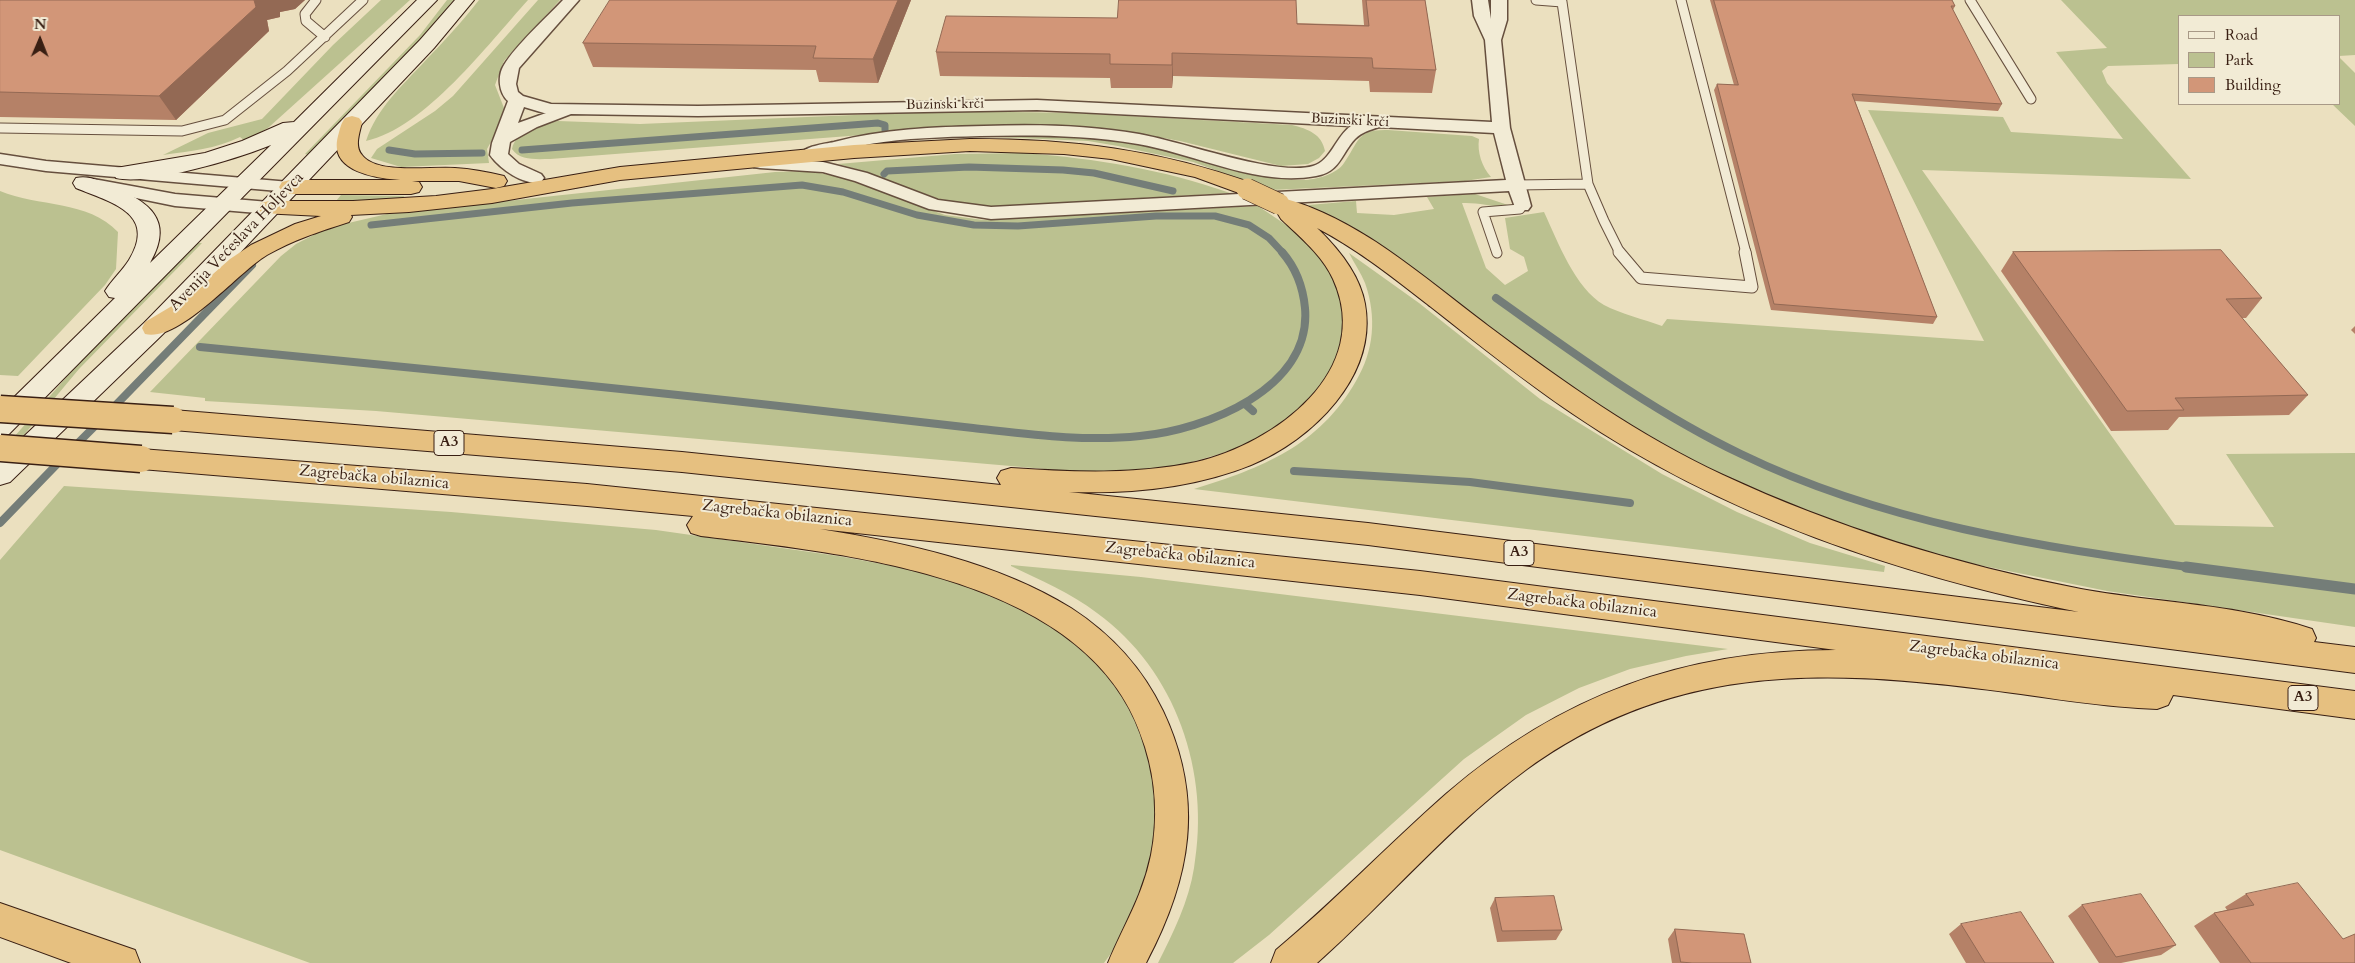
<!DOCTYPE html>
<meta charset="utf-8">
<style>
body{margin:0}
#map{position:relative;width:2355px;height:963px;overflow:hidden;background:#ebe0bf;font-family:Cardo,serif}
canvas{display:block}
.legend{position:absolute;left:2178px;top:15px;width:162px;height:90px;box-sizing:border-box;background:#f2ebd5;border:1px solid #a89987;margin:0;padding:6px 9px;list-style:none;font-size:15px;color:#391f13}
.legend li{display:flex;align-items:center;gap:10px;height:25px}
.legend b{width:25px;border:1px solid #a89987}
.north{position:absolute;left:15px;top:15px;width:50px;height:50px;-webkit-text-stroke:4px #f2ebd5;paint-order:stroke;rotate:1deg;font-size:14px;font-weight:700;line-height:20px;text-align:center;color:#391f13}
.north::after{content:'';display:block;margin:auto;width:18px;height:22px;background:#391f13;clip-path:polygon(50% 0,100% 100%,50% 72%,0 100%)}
</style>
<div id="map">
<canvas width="2355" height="963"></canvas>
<ul class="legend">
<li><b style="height:6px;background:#f2ebd5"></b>Road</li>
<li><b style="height:14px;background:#bbc190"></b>Park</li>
<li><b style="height:14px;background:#d29678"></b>Building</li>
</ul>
<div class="north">N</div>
</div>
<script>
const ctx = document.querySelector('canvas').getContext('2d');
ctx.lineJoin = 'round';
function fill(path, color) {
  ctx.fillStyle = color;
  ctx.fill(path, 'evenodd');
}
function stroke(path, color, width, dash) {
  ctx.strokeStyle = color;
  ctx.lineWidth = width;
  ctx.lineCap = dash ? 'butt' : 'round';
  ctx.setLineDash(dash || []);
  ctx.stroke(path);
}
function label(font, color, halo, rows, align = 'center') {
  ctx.font = font + ' Cardo,serif';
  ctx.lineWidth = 4;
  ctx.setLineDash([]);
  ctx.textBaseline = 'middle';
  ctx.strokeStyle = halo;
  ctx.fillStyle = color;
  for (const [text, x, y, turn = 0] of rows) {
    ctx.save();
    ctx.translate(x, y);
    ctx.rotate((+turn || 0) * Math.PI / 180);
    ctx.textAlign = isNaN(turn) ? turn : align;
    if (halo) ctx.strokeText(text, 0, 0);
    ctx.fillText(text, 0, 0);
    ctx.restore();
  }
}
const green = new Path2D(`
 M381,0H410L268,128L245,141L240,137C216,149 190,151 163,155L208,133L262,119L333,45Z
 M447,0H454L427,33L309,155L305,154L420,35Z
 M479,0H528C488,44 425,128 366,141C377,108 402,86 425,61C444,41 462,22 479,0Z
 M538,0H560L504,61L495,85L504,108L502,122L487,149L489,163L401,167L371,158L377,149L435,111L453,96Z
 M2061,0H2355V55L2339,56V16H2179V64L2108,66L2102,71L2107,83L2191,179L1922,170L2175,525L2274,527L2226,454L2355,453V627L2107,591L1949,559L1806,513L1695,464L1606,412L1351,230L1308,205L1356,201L1357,213L1394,215L1434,209L1427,197L1475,194L1511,206C1495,208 1479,202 1462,203L1486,268L1505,285L1528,271L1524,257L1510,249L1505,218L1544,212C1558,242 1575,288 1604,305C1621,314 1643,319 1662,326L1667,319L1984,341L1868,110L2003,117L2011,132L2123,139L2056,52L2107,48Z
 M2339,57L2355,73V126L2332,104H2339Z
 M950,111L1073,113L1292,125C1308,129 1322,134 1325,151L1319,158L1308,164L1281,166L1180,141L1135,133L1047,125H992L550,159C537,159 520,161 512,149C516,130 541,123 558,121L640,124Z
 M1388,130L1472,136L1479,139C1477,152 1482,167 1491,177L1465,181L1271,190L1193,162L1118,146L1088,141L973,136C1036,135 1101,136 1163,149C1188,154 1215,160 1240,167C1261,173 1281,181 1303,180C1316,180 1337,174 1344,163C1359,142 1356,129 1388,130Z
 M1026,153C1096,159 1163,169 1230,193L983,207L939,199L860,170L838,164L955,154Z
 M809,171L840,177L945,215L984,220L1258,206L1310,241L1333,274L1347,325L1333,370L1317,391L1298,411L1273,430L1243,447L1182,465L1132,471L1080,472L376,411L205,401V398L150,392L281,256L296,244L327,228L387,214L775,172Z
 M0,191C38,207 88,200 118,232L116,269L105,285L18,376L0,375Z
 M341,195L404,196L403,199L336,201Z
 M197,243H202L79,369L23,436L0,460V453L92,348Z
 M1349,253L1419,303L1540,399L1662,474L1737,512L1810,543L1885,566L1884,572L1194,489C1262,468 1319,446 1356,381C1374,351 1377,317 1365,283C1361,273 1354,263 1349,253Z
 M64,486L451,512L656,530L838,556L931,573L988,594L1048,622L1106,668L1144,725L1157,800L1153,860L1139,902L1120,941L1104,963H310L0,850V560Z
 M1011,565L1141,577L1728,649L1686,656L1630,669L1579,688L1526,715L1464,759L1269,935L1233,963H1158C1173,933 1189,901 1194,868C1211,773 1176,670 1097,613C1071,593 1040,580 1011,566Z`);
const streamFar2 = new Path2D(`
 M389,150L415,154L482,153
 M522,150L878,123L885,125V130
 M884,174L887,171L969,167L1063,170L1094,173L1173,191
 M371,225L572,203L802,185L843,192L917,215L974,225L1018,226L1156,216H1215L1249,225L1269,238L1283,253`);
const streamFar1 = new Path2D(`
 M1496,298C1575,354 1653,412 1741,454C1883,523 2040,547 2195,568
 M200,347C396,366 592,385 788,407C849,414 911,421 973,428C1028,434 1084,442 1140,436C1205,430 1312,389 1305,308C1303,287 1296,268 1282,252
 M1245,404L1253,411
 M109,412L252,265
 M72,449L100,421
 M1294,471L1470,482L1630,503
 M0,523L63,458`);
const stream = new Path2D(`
 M2186,567L2355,589`);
const laneFar1 = new Path2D(`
 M316,0L305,14L306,21L325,37
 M1681,0L1746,253
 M1970,0L2031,99
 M0,128L182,131L225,120L287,71L363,0
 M1588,184L1604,221L1620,253
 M1516,185L1588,184L1562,2L1536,0
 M1497,253L1483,212L1520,209L1522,206`);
const lane = new Path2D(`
 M1619,252L1641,278L1752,287L1745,252`);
const street = new Path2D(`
 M563,0H579L519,68L516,84L518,92L523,96L551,104L698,106L1037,100L1492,122L1485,40L1474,16L1472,0H1488L1491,19V0H1507V20L1501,40L1510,128L1531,206L1528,210H1516L1509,191L991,219L929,209L855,181L823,172L760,168L754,167L751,163L754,159L760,158L823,162L867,173L938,200L991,207L1506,180L1494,133L1379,127C1370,130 1362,132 1355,139C1341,154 1340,172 1316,176C1257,187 1196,154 1138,144C1086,135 1033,135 980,136C943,137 906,138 870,144C849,148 829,155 808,160L802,159L799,155C805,146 824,144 834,142C883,129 933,127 984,126C1036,124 1088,125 1139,134C1181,141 1277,177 1313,166C1331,161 1336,136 1351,126L1037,110L698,116L571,114L537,127L510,142L508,154L519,164L541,174L544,178L541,182C524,186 500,169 490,155L492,143L508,101C499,93 497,76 504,65C516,45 546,18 563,0ZM524,107L544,113H546L518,123Z
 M0,154L46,161L290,182L296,183L299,187L296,191L290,192L46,171L0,164Z
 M88,178L175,194L269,202L275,204L278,208L275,212L269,214L175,206L82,187L79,183L82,179Z`);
const secondary = new Path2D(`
 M417,0H437L9,434L0,437V411L115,298L109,297L105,291C112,280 122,271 129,260C158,213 110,202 76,188L73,183L76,178C89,175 98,181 110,186C149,201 175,220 150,263L271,145C239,158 149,186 116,178L113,173L116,168L205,153L242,141L283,123L294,122Z
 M455,0H474L434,48L163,334L10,482L0,485V459L145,322L420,40Z`);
const highway = new Path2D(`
 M352,116L359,118L362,122C360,132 354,146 362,155C377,175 431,166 455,168C471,169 488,172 504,176L507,181L504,186L496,188L459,181H412L419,182L422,187L419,192L411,194H290L282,192L279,187L282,182L290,180H403C378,179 328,172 338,136C340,129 341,123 345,118Z
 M970,139C1073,139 1157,149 1255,184L1258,189L1255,194L1247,196L1195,177L1111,159L1064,154L970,151L854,158L620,180L492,203L409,212L351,215L352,217L349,222C321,231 293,240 267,255C238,272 179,343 145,334L142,328L145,322L187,297L230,259L251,245L295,224L321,216L261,213L258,208L261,203L269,201H353L436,196L492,189L620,167L854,145Z
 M1279,197C1358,217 1423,277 1487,325C1562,381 1637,435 1723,475C1837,528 1957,565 2081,589C2157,603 2238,604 2312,629L2316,638L2314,642L2355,647V673L1368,545L682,472L173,430L164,427L160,420L164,413L173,410L682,452L1001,485L997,478L1001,471L1011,468C1073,472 1135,475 1196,462C1274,444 1375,371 1333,279C1322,255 1300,237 1281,219L1278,214L1279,212L1271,209L1268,204L1271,199ZM1317,228C1359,250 1395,279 1431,307C1478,344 1524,381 1573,414C1724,517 1901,575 2079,612L1368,523L1069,492C1131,494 1194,488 1251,465C1312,440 1378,376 1365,304C1360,275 1338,248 1317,228Z
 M141,449L587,484L1420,571L2355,691V719L2173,695L2168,705L2157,709L2138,708C2085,705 2034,695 1982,689C1815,668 1669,666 1527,769C1449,826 1388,900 1317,963H1271L1276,950C1335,901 1388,845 1446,794C1561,695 1684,650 1836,650L1420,595L820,529C906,543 996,562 1071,608C1111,634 1142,667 1163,711C1205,800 1191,878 1146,963H1108C1124,924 1142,898 1151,855C1158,819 1156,782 1145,747C1096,576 848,554 701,536L691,533L687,525L693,516L587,506L141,469L131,466L127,459L131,452Z
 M0,903L135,950L140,963H71L0,937Z`);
const highwayBridgeFar1 = new Path2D(`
 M1247,189L1279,204`);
const highwayBridge = new Path2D(`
 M0,409L173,420
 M0,448L141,459`);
const wall = new Path2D(`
 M0,0H305L295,9L280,12V17L267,20L269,31L176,120L0,117Z
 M610,0H911L878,83L819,82L816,70L593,67L583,43Z
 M1362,0H1425L1436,70L1432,93L1370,92L1369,81L1173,76L1172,88H1111L1110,78L940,76L936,52L1117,18L1364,25Z
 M1710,0H1952L1955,6L1953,10L2002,104L1998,111L1855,101L1937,317L1933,324L1771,310L1714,90L1717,84L1734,85Z
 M2013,252L2262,298L2246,318H2242L2308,395L2289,415L2179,417L2168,430L2111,431L2001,271Z
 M2355,326V334L2351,330Z
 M2246,894L2355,963H2220L2194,926L2214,913L2227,910L2225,907Z
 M1495,898L1562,930L1556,940L1497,942L1490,908Z
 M2082,905L2176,945L2161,955L2121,963H2099L2068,916Z
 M1961,924L2054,963H1966L1949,934Z
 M1675,929L1751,963H1672L1668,939Z`);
const shadedWall = new Path2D(`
 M254,0H305L295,9L280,12V17L267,20L269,31L176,120L159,96Z
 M898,0H911L878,83L873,59Z
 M1172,53L1173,76L1172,88Z`);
const building = new Path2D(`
 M0,0H254L256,7L159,96L0,92Z
 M610,0H898L873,59L813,58L816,46L583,43Z
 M1119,0H1296L1297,24L1369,26L1366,0H1425L1436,70L1373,68L1372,58L1172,53V65L1110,64V54L936,52L946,16L1117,18Z
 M1714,0H1952L1955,6H1951L2002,104L1852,94L1937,317L1774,304L1717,84L1738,85Z
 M2221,250L2262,298L2226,299L2308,395L2175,398L2184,410L2127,411L2013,252Z
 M2298,883L2343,939L2355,934V963H2251L2214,913L2254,905L2246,894Z
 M2141,894L2176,945L2116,957L2082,905Z
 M1554,896L1562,930L1502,931L1495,898Z
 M2021,912L2054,963H1985L1961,924Z
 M1675,929L1744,934L1751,963H1692L1681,962Z`);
const farStreetnames = [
 ["Buzinski krči",945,105,-1],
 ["Buzinski krči",1350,121,3]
];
const shields = [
 [449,443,30],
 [1519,553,30],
 [2303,698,30]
];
const shieldNames = [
 ["A3",449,443],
 ["A3",1519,553],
 ["A3",2303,698]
];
const streetNames = [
 ["Avenija Većeslava Holjevca",237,242,-46],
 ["Zagrebačka obilaznica",374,478,5],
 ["Zagrebačka obilaznica",777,514,6],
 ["Zagrebačka obilaznica",1180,556,6],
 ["Zagrebačka obilaznica",1582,604,7],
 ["Zagrebačka obilaznica",1984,656,7]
];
fill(green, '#bbc190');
stroke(streamFar2, '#747d78', 7);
stroke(streamFar1, '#747d78', 8);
stroke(stream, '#747d78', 11);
stroke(laneFar1, '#664f3e', 11);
stroke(lane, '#664f3e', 13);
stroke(street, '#664f3e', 3);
stroke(secondary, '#391f13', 2);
stroke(highway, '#391f13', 2);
stroke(laneFar1, '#f2ebd5', 9);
stroke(lane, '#f2ebd5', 11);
fill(street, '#f2ebd5');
fill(secondary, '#f2ebd5');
fill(highway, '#e6c080');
stroke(highwayBridgeFar1, '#391f13', 22, []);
stroke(highwayBridge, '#391f13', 29, []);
stroke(highwayBridgeFar1, '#e6c080', 21);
stroke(highwayBridge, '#e6c080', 26);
fill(wall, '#b58167');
fill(shadedWall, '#936954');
fill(building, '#d29678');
stroke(building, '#936954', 1);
label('14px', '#391f13', '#f2ebd5', farStreetnames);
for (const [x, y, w] of shields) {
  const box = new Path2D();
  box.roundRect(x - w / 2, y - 12.5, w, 25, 4);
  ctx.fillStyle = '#f2ebd5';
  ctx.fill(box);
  stroke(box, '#391f13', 1);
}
label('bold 15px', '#391f13', null, shieldNames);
label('16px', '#391f13', '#f2ebd5', streetNames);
</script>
